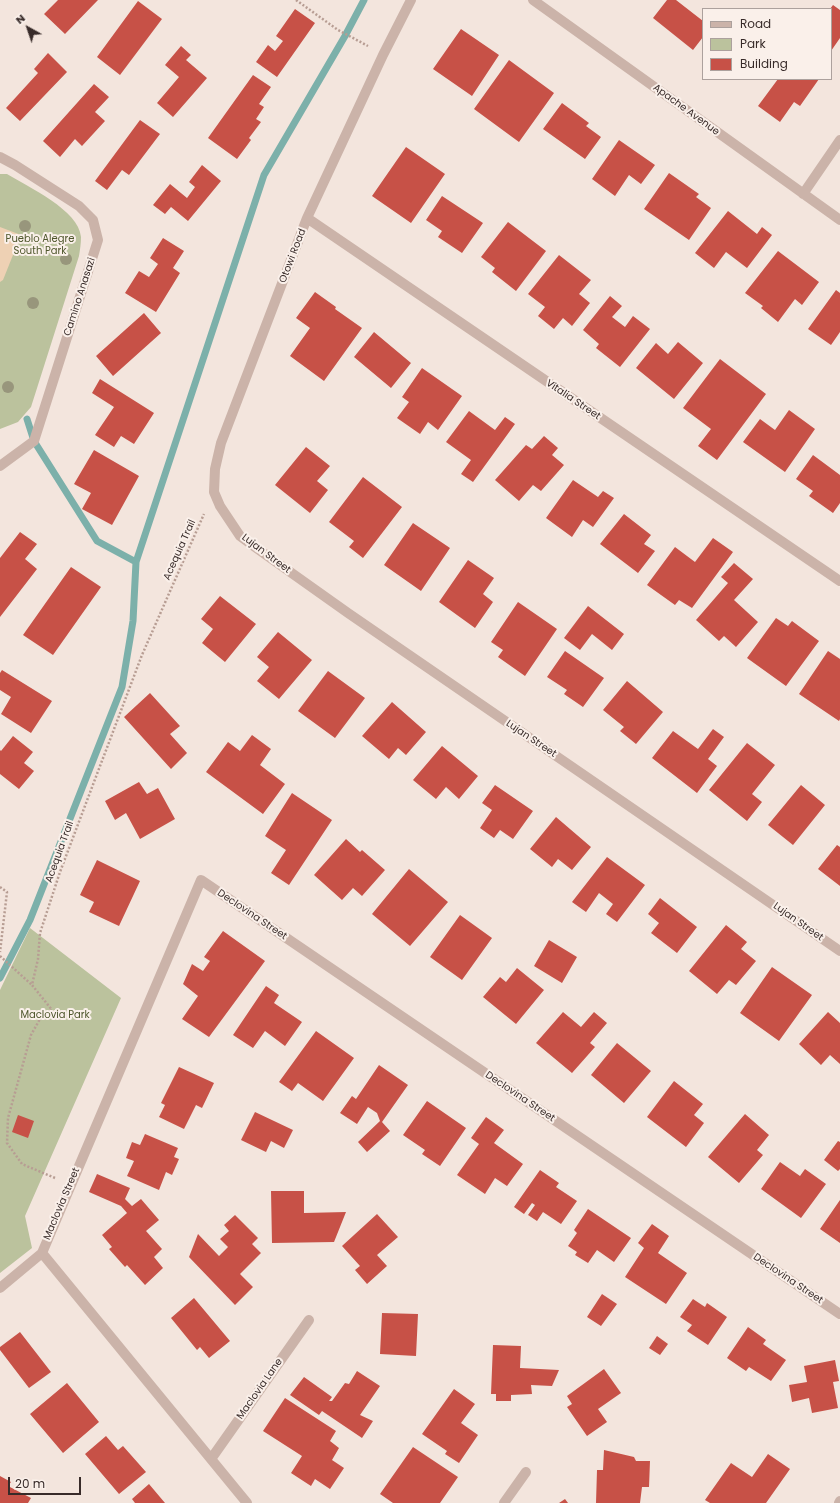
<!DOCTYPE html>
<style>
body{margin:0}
#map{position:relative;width:840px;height:1503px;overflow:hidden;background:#f3e5dd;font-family:Poppins,sans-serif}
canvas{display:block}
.legend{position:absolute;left:702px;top:8px;width:130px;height:72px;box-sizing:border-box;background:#faf0ea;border:1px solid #aca19d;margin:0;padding:5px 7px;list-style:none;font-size:12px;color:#382b29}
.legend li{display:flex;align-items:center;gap:8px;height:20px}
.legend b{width:20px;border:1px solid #aca19d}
.north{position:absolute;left:8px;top:8px;width:40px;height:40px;-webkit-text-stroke:3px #faf0ea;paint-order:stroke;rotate:320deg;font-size:11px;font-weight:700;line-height:16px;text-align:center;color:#382b29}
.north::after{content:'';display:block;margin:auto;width:14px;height:18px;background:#382b29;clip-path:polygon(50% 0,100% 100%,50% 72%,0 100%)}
.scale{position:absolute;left:8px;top:1477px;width:73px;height:18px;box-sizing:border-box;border:2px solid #382b29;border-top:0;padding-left:5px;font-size:12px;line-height:14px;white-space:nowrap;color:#382b29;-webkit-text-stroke:3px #faf0ea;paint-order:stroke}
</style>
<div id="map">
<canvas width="840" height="1503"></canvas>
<ul class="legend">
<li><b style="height:5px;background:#cbb3a9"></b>Road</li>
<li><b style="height:11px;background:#bbc29d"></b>Park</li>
<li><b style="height:11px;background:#c75147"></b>Building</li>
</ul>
<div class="north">N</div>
<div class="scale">20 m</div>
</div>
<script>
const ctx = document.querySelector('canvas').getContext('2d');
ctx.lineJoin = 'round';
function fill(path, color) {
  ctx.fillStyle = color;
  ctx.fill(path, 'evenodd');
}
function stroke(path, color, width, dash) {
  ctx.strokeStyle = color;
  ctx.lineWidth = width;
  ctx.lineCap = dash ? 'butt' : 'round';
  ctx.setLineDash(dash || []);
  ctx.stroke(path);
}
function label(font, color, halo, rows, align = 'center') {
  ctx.font = font + ' Poppins,sans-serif';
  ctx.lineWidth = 4;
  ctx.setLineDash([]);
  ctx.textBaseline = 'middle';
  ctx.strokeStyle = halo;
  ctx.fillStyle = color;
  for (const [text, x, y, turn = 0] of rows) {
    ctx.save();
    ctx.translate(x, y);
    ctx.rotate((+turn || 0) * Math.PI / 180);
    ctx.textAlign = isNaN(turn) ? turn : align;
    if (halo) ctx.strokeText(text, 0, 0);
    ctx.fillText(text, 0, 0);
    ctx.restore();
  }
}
const green = new Path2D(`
 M0,174H7C28,187 79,210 81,237C81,243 80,250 79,256L31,407L18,422L0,429Z
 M30,928L121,998L25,1216L32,1248L0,1273V990Z`);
const sand = new Path2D(`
 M0,227L21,235L3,280L0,282Z`);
const stream = new Path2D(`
 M27,419L34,441L97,541L136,562
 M0,978L30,920L122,687L133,621L136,562L264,175L345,36L364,0`);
const building = new Path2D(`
 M58,0H98L65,34L44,14Z
 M667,0H676L703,21V37L693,50L653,18Z
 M138,1L162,19L120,75L97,57Z
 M833,5L840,10V38L831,51V9H830Z
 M295,9L315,23L277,77L256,62L268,45L275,51L283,41L276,36Z
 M461,29L499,55L472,96L433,69Z
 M181,46L191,55L186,60L207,78L173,117L157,103L179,77L165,65Z
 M48,53L67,72L20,121L6,108L38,73L34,69Z
 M509,60L554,93L519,142L474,109Z
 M253,75L271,87L259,104L264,107L256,119L261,122L249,138L251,140L237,159L208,138Z
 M778,79H819L800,106L794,102L780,122L758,106Z
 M94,84L109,97L95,112L105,121L82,146L75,139L60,157L43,141Z
 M562,103L589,123L586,126L601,137L585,159L543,129Z
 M140,120L160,134L129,175L122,170L107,190L95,181Z
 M619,140L655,165L641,184L629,175L615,196L592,179Z
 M406,147L445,174L411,223L372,196Z
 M202,165L221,181L188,221L171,207L165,214L153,205L170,184L187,198L195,187L189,182Z
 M669,173L699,194L696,197L711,208L689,240L644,209Z
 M442,196L483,223L462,253L438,237L442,231L426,220Z
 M728,211L757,234L762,227L772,235L747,268L726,252L714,268L695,253Z
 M508,222L546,251L516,291L492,272L495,268L481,257Z
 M163,238L184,251L173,268L180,273L156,312L125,293L139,271L149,277L158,264L150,258Z
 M778,251L819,282L802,305L795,299L778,322L761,308L763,306L745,293Z
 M559,255L591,280L579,294L590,303L572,326L563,318L554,329L538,316L545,307L528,294Z
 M836,290L840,293V332L831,345L808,329Z
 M315,292L336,307L335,309L362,328L324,381L290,356L310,328L296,318Z
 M610,296L622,306L612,317L625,327L633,316L650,329L620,367L596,348L599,344L583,330Z
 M144,313L161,333L113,376L96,356Z
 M374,332L411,363L391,388L354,357Z
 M678,342L703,363L674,399L636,368L656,343L668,354Z
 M720,359L766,394L717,460L698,446L711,429L683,408Z
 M422,368L462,396L438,430L428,422L420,434L397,418L409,402L402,397Z
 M100,379L154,413L134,444L121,436L114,447L95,435L114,407L92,393Z
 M789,410L815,429L785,472L743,442L760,419L775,430Z
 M469,411L495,430L505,417L515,424L473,482L461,474L471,460L446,442Z
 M544,436L558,448L552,455L564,465L541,491L533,485L519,501L495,480L526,445L532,449Z
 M306,447L330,466L317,481L328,490L310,513L275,485Z
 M94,450L139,476L112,525L82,509L91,493L74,484Z
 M813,455L840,475V503L833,513L809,496L813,491L796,479Z
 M363,477L402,507L363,558L349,547L354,541L329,522Z
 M573,480L598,497L603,491L614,498L593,527L583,520L572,537L546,518Z
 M624,514L651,535L644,544L655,551L638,573L600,544Z
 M413,523L450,548L421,591L384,565Z
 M20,532L37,544L25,559L37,569L0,617V558Z
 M713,538L733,552L692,608L679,600L675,605L647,585L675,547L695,562Z
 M468,560L494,578L483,594L493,602L475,628L439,602Z
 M734,563L753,579L734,600L758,622L736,647L724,636L719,641L696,620L728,583L721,577Z
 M71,567L101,587L53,655L23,635Z
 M220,596L256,624L225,662L202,643L213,629L201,619Z
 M518,602L557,629L525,676L498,657L503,650L491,642Z
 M588,606L624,634L612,650L592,634L580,650L564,638Z
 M776,618L788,626L792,621L819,641L786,686L747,658Z
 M278,632L312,660L279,699L257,681L269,667L257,657Z
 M565,651L604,678L583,707L564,694L567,690L547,677Z
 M828,651L840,659V719L839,721L799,694Z
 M2,670L52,701L31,733L1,714L11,697L0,690V673Z
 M328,671L365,698L335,738L298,711Z
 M627,681L663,712L636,744L620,731L624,727L603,710Z
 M150,693L180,726L170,734L187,753L171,769L124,717Z
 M392,702L426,732L406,755L398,748L389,759L362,736Z
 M713,729L724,737L708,759L717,766L697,793L652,758L673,731L698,749Z
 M252,735L271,749L260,765L285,784L263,814L206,772L228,742L240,751Z
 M13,736L33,752L24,763L34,771L19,789L0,774V750L1,751Z
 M747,743L775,765L752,794L762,802L747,821L709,790Z
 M442,746L478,776L459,799L446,787L436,799L413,780Z
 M139,782L147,794L158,788L175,819L140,839L126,813L115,820L105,801Z
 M495,785L533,811L513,839L500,830L494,838L480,828L492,810L482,803Z
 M801,785L825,805L793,845L768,825Z
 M292,793L332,820L289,885L271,873L286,850L265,836Z
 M556,817L591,847L572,870L558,859L552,867L530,849Z
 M346,839L360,852L362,850L385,870L362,896L353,888L342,900L314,875Z
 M837,845L840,847V886L818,869Z
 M607,857L645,885L617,922L606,914L613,904L599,893L586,912L572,902Z
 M97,860L140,881L119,926L89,912L94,902L80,895Z
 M409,869L448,902L410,946L372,914Z
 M660,898L697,927L677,953L651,933L659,923L648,914Z
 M460,915L492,938L462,980L430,957Z
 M726,925L747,942L741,949L756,961L736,985L729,980L717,994L689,971Z
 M223,931L265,961L209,1037L182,1019L198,996L183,984L192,964L203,971L210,961L204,957Z
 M549,940L577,957L562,983L534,966Z
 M772,967L812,995L779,1041L740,1013Z
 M517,968L544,990L516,1024L483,997L500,977L506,982Z
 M266,986L279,995L274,1003L302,1022L285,1046L265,1031L253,1048L233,1035Z
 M563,1012L581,1027L594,1012L607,1023L590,1043L595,1047L572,1073L536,1043Z
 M828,1012L840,1023V1064L830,1055L821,1065L799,1044Z
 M316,1031L354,1058L323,1101L298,1083L292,1091L279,1082Z
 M617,1043L651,1071L624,1103L591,1075Z
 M379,1065L408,1085L382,1122L390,1131L367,1152L358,1142L380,1121L377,1113L368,1107L357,1124L340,1113L352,1096L356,1099Z
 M179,1067L214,1083L202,1108L196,1105L184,1129L159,1117L165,1105L161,1103Z
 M674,1081L703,1104L694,1115L704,1123L686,1147L647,1117Z
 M427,1101L466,1128L440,1166L422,1154L425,1150L403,1135Z
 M255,1112L293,1130L284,1148L271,1141L266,1152L241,1140Z
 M745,1114L769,1135L757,1150L763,1155L739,1183L708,1157Z
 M18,1115L34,1121L28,1138L12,1132Z
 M486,1117L504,1130L494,1143L523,1164L507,1186L495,1178L485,1194L457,1175L479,1144L471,1138Z
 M145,1134L178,1148L174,1157L179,1159L172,1175L166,1172L159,1190L127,1176L134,1161L126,1158L132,1142L140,1145Z
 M838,1141L840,1142V1169L838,1171L824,1160Z
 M780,1162L800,1176L805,1169L826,1184L801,1218L761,1189Z
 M540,1170L559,1183L556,1187L577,1201L561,1224L543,1212L537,1221L528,1215L535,1205L532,1203L524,1214L514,1207Z
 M97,1174L130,1188L125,1199L132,1206L141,1199L159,1220L146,1231L162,1249L154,1257L163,1268L145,1285L127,1265L125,1267L109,1249L112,1247L102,1235L127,1213L121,1206L89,1192Z
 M271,1191H304V1213L346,1212L334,1242L272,1243Z
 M840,1200V1243L820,1229Z
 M588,1209L631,1238L614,1262L597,1250L588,1263L575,1255L577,1252L568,1246L577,1233L574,1230Z
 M377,1214L398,1237L377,1255L387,1266L367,1284L355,1270L360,1266L342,1246Z
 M235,1215L258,1238L252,1244L261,1253L240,1274L253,1287L235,1305L189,1257L198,1234L219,1256L228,1247L220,1239L229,1231L224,1225Z
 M652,1224L669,1236L658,1253L687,1273L666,1304L625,1277L644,1248L638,1243Z
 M602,1294L617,1304L601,1326L587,1317Z
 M194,1298L230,1341L209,1358L200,1347L197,1350L171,1318Z
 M693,1299L705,1307L707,1303L727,1317L708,1345L687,1331L692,1325L680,1317Z
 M382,1313L418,1314L416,1356L380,1354Z
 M748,1327L766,1340L763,1344L786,1360L771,1381L749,1367L746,1371L727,1358Z
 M20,1332L51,1372L29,1388L0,1350V1347Z
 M657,1336L668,1344L660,1355L649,1348Z
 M493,1345L521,1346L520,1368L559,1370L552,1386L531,1385L532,1394L511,1395V1401H496V1394H491Z
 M835,1360L839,1381L833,1382L838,1408L812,1413L809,1398L792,1402L789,1385L807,1382L804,1366Z
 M604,1369L621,1393L598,1409L607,1422L587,1436L567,1407L572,1404L567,1396Z
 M357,1371L380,1386L360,1415L373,1421L362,1438L322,1411L319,1415L290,1395L304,1377L332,1397L329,1401H332L345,1383L349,1384Z
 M67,1383L99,1422L63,1453L30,1414Z
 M454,1389L475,1404L461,1423L478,1435L459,1463L445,1454L447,1451L422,1434Z
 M285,1398L336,1431L330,1441L339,1448L332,1460L344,1468L330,1489L315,1479L311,1486L291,1473L302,1456L263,1431Z
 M106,1436L118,1450L123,1446L146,1472L119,1494L85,1454Z
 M413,1447L458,1477L440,1503H393L380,1494Z
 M604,1450L634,1457L636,1461H650L649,1487H642L640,1503H596L597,1470H603Z
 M768,1454L790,1469L766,1503H710L705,1500L731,1463L752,1477Z
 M0,1476L11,1482L8,1486L31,1498L28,1503H0Z
 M149,1484L165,1503H135L132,1499Z
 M565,1499L568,1503H559Z`);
const path = new Path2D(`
 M296,0L338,30L368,46
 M0,887L7,892L0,952
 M0,956L32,985
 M55,1178L22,1164L7,1143L8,1118L31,1035L40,1019L52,1010L32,985L38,959L40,933L60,872L142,655L204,514`);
const minor = new Path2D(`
 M411,0L383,55L307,218L221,443L215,469L214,492L220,506L240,536L255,547L348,613L840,951
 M533,0L840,220
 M0,157L15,165L79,206L93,220L98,240L34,441L0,466
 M803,194L840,140
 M307,218L840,581
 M42,1253L247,1503
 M0,1288L42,1253L201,880L840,1314
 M211,1459L309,1320
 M504,1503L526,1472
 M839,1503L840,1501`);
const trees = [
 [25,226],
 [66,259],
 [33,303],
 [8,387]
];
const streetNames = [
 ["Apache Avenue",686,110,36],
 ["Otowi Road",293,256,-69],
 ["Camino Anasazi",80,297,-72],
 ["Vitalia Street",573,400,34],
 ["Acequia Trail",180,550,-66],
 ["Lujan Street",266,554,37],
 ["Lujan Street",531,739,34],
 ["Acequia Trail",60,852,-70],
 ["Declovina Street",252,915,34],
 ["Lujan Street",798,922,35],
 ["Declovina Street",520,1097,34],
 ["Maclovia Street",62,1204,-67],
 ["Declovina Street",788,1279,34],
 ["Maclovia Lane",260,1389,-55]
];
const parkNames = [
 ["Pueblo Alegre",40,239],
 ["South Park",40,251],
 ["Maclovia Park",55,1015]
];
fill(green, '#bbc29d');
fill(sand, '#eed1b4');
stroke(stream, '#7cb0aa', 7);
fill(building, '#c75147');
stroke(path, '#b79d93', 2.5, [2, 2]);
stroke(minor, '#cbb3a9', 10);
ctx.fillStyle = '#98967c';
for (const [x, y] of trees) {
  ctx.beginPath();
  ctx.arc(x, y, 6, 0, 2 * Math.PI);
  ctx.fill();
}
label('10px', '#382b29', '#faf0ea', streetNames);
label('10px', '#4e562c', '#faf0ea', parkNames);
</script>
